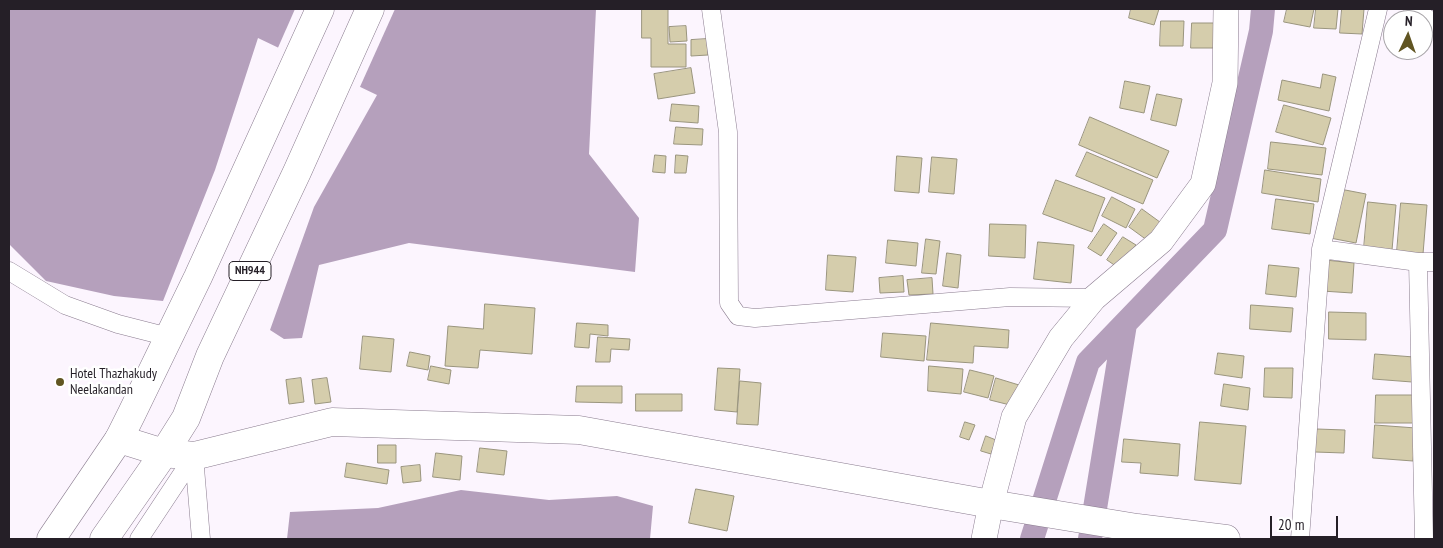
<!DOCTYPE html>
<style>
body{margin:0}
#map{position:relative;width:1443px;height:548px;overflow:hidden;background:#fcf5fe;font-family:"PT Sans Narrow",sans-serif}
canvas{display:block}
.frame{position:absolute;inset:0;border:10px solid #251f27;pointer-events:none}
.north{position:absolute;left:1383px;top:10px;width:50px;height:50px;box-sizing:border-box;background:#fff;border:1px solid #a8a5a9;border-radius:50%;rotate:3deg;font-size:14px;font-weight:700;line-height:20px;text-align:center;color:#251f27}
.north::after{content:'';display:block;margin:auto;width:18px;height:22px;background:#615522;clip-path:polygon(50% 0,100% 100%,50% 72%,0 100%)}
.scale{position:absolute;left:1270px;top:516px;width:68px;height:22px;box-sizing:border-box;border:2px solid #251f27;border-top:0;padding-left:6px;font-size:15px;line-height:18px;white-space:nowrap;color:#251f27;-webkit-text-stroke:4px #fff;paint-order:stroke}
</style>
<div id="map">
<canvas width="1443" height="548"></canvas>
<div class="frame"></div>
<div class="north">N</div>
<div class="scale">20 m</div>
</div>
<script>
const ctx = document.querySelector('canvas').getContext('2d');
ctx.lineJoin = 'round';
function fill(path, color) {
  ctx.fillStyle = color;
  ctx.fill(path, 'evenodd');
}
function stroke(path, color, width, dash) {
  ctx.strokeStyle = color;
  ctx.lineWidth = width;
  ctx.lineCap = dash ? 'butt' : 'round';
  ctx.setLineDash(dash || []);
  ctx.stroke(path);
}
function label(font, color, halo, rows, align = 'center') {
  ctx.font = font + ' "PT Sans Narrow",sans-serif';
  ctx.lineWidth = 5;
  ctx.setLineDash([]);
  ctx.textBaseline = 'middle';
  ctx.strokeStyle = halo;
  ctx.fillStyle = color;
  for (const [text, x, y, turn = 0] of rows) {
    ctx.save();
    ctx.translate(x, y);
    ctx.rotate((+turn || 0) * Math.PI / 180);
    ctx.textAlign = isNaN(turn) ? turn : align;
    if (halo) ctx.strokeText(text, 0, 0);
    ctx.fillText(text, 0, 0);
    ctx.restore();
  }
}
const water = new Path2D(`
 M9,9H596L589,154L639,218L635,272L409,243L319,265L302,338L284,339L270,330L314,207L377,95L258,38L215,170L163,301L114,296L46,281L9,244Z
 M461,490L549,500L617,496L653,506L650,539H287L290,512L378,508Z`);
const pier = new Path2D(`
 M295,9H395L359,89L277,50Z`);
const canal = new Path2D(`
 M1032,539L1088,362L1215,230L1261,31L1263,9
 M1090,539L1125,324`);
const building = new Path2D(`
 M642,9H668V44H686V67H651V38H642Z
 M1131,9H1159L1154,25L1129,18Z
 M1287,9H1314L1310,27L1284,22Z
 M1316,9H1338L1336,29L1314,28Z
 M1342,9H1364L1362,34L1340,33Z
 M1161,21H1184L1183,46H1160Z
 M1192,23H1215L1214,48H1191Z
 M686,26L687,41L670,42L669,27Z
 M707,39L708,55L691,56V40Z
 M691,68L695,93L658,99L654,74Z
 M1323,74L1336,77L1329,111L1278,100L1282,80L1320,88Z
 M1125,81L1150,86L1144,113L1120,108Z
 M1157,94L1182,99L1176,126L1151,120Z
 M672,104L699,106L698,123L670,121Z
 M1284,105L1331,118L1323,145L1276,132Z
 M1090,117L1169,151L1157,178L1079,145Z
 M676,127L703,129L702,145L674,144Z
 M1271,142L1326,148L1322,175L1268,169Z
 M1087,152L1153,180L1143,204L1076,176Z
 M655,155L666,156L665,173L653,172Z
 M676,155L688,156L686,173H675Z
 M897,156L922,158L919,193L895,191Z
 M932,157L957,159L954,194L929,192Z
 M1265,170L1321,179L1318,202L1262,193Z
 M1056,180L1105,198L1092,232L1043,214Z
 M1340,189L1366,194L1356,243L1330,238Z
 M1112,197L1135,209L1126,228L1102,216Z
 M1276,199L1314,204L1310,234L1272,229Z
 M1368,202L1396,205L1392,250L1364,248Z
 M1401,203L1427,205L1423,254L1397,252Z
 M1142,209L1164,225L1151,243L1129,227Z
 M990,224L1026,225L1025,258L989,256Z
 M1104,224L1117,233L1101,256L1088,248Z
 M1123,237L1136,245L1120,269L1107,260Z
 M926,239L940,241L936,274L922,273Z
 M888,240L918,243L916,266L886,263Z
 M1038,242L1074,245L1071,283L1034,279Z
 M947,253L961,255L958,288L943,286Z
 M828,255L856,257L853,292L826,290Z
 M1325,260L1354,263L1352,293L1322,291Z
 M1269,265L1299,268L1296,297L1266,294Z
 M903,276L904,292L880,293L879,278Z
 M932,278L933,294L909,295L907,280Z
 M485,304L535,308L532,354L480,350L478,368L445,366L448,326L483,329Z
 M1251,305L1293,308L1291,332L1250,329Z
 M1329,312L1366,313V340L1329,339Z
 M577,323L608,325V336L590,334L589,348L575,347Z
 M931,323L1009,330L1008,348L974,346L973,363L927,360Z
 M883,333L926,336L924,361L881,357Z
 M363,336L394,339L391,372L360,369Z
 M598,337L630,339L629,350L611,349L610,362H596Z
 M410,352L430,356L428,370L407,366Z
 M1218,353L1244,356L1242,378L1215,374Z
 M1375,354L1414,357L1412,382L1373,379Z
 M431,366L451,370L449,384L428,380Z
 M929,366L963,369L961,394L928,391Z
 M718,368L740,369L737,412L715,410Z
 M1265,368H1293L1292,398L1264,397Z
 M970,370L994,376L988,398L964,392Z
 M301,378L304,402L289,404L286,380Z
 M327,378L331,402L315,404L312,380Z
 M996,378L1019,385L1014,406L990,400Z
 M740,381L761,383L758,425L737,424Z
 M1224,384L1250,388L1248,410L1221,406Z
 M577,386H622V403L576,402Z
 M636,394H682V411H636Z
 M1376,395H1416V423H1375Z
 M965,422L975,425L969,440L960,437Z
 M1200,422L1246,426L1241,484L1195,480Z
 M1375,425L1416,428L1413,461L1373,458Z
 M1317,429L1345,430L1344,453L1315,452Z
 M986,436L996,440L991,454L981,451Z
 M1124,439L1180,444L1178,476L1140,473L1141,463L1122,462Z
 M378,445H396V463H378Z
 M480,448L507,451L504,475L477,472Z
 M436,453L462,456L460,480L433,477Z
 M347,463L389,470L387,484L345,477Z
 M420,465L421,481L403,483L401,467Z
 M696,489L734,496L727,531L689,523Z`);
const street = new Path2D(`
 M711,9L728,132L729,303L738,316L755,318L1010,297L1094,298
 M1413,9L1434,23
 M1321,249L1418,262L1424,539
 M1418,262H1434
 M9,271L65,305L118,324L169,337
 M194,456L201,539
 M139,539L194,456
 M1300,539L1321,249L1378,9`);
const secondary = new Path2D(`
 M984,539L991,504L1014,417L1061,338L1094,298L1161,241L1203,184L1225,83L1226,9`);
const primary = new Path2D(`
 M119,439L164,453L194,456L332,422L579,430L991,504L1137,528L1226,539`);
const highway = new Path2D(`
 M51,539L119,439L132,413L198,277L320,9
 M104,539L164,453L186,418L210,356L297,172L370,9`);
const markers = [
 [60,382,5,"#615522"]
];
const shields = [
 [250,271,42]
];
const shieldNames = [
 ["NH944",250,271]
];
const poiNames = [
 ["Hotel Thazhakudy",70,374],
 ["Neelakandan",70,390]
];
fill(water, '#b5a0bc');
fill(pier, '#fcf5fe');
stroke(canal, '#b5a0bc', 24);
fill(building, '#d5cdac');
stroke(building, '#9a957e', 1);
stroke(street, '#8a7c8f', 19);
stroke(secondary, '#8a7c8f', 26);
stroke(primary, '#8a7c8f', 29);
stroke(highway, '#8a7c8f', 29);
stroke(street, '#fff', 18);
stroke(secondary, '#fff', 25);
stroke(primary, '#fff', 28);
stroke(highway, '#fff', 28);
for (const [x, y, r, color] of markers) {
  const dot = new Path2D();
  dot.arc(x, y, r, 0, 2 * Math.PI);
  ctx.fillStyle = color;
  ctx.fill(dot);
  stroke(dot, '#fff', 2);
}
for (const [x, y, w] of shields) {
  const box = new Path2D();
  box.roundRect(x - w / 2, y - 9.5, w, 19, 4);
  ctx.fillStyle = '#fff';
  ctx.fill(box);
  stroke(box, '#251f27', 1);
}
label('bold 12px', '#251f27', null, shieldNames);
label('14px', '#251f27', '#fff', poiNames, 'left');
</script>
